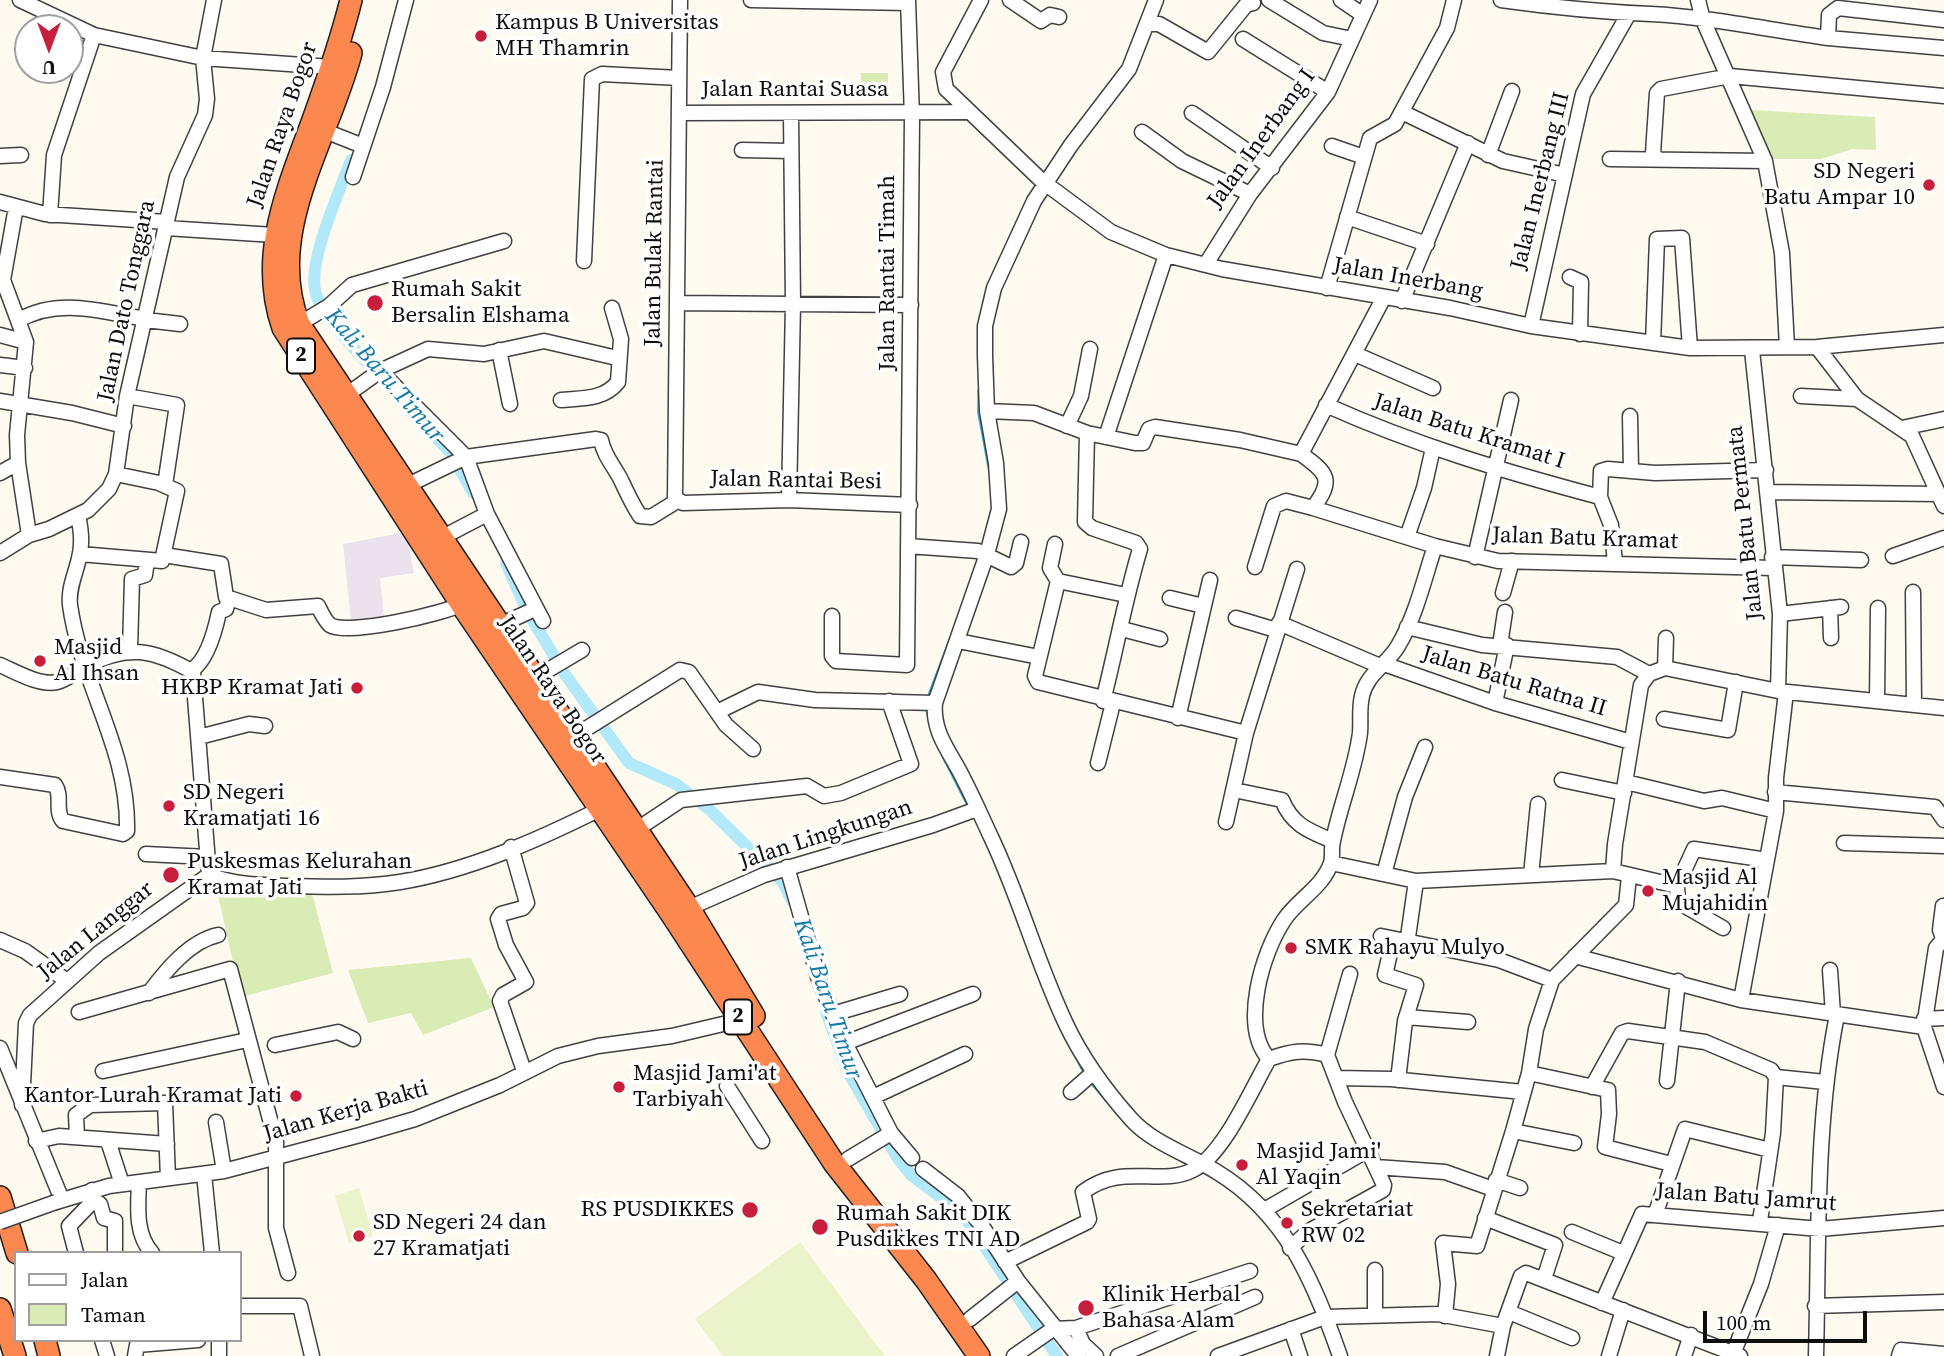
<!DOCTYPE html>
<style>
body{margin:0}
#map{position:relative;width:1944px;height:1356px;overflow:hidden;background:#fffaef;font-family:"Source Serif 4",serif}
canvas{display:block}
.legend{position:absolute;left:14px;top:1251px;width:228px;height:91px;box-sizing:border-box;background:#fff;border:2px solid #9f9f9f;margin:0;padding:9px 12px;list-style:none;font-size:21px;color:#0e0e0e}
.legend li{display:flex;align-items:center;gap:14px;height:35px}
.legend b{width:35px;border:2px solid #9f9f9f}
.north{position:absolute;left:14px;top:14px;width:70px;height:70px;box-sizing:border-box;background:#fff;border:2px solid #9f9f9f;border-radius:50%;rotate:180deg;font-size:19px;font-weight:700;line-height:28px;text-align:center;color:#0e0e0e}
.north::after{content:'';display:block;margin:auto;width:24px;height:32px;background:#c71e3c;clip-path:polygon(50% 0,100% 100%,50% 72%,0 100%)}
.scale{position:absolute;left:1703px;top:1311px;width:164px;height:32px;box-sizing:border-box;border:4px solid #0e0e0e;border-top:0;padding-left:9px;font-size:21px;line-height:24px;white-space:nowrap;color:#0e0e0e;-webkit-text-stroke:5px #fff;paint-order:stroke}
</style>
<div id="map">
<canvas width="1944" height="1356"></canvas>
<ul class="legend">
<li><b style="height:9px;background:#fff"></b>Jalan</li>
<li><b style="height:19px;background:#d9ecb6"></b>Taman</li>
</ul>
<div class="north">U</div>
<div class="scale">100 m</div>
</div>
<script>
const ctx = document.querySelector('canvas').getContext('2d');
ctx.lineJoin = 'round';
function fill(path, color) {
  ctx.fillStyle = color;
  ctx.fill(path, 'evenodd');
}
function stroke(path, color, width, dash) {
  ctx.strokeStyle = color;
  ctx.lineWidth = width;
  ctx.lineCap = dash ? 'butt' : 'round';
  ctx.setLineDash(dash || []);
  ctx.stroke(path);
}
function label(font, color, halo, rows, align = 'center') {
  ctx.font = font + ' "Source Serif 4",serif';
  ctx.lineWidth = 7;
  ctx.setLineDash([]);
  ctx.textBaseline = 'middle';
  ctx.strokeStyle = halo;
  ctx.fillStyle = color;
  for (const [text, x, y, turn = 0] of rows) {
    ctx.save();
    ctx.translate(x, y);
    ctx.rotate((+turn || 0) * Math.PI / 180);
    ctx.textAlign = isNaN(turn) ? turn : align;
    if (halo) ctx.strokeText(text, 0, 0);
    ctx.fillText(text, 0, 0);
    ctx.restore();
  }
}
const industrial = new Path2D(`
 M406,532L414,573L380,578L384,616L351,620L343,544Z`);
const green = new Path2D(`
 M861,73H888V96H861Z
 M1751,110L1875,117L1876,150L1852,149L1821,159H1770Z
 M217,891L312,893L333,973L241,997Z
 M471,958L494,1007L423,1035L411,1013L368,1023L348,970Z`);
const pitch = new Path2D(`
 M359,1188L373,1236L349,1243L335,1196Z
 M800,1242L885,1356H723L695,1319Z`);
const stream = new Path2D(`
 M979,390V413L990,472
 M928,698L950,640
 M926,706L936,742
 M944,758L969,807
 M1056,1018L1086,1076
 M1091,1082L1109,1103`);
const canal = new Path2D(`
 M351,160C340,191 306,264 316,294C324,319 364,359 382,379
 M413,413L451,453L473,493
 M506,563L527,611L554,656
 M564,673L629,763L676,784L710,810L783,882L792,901
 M826,1012L848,1072L897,1157L911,1175L963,1214L1057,1356`);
const minor = new Path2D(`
 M20,0L94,35L203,58L332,67
 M680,0L675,498L683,503L789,500L910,505
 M751,0L908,3
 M981,0L943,72L946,89L1042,181L1111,232L1166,255L1222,269L1450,308L1531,326L1690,348L1817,347L1944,335
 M1010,0L1041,21L1050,15L1059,17
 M1156,0L1129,69L1071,145L1034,201L994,288L985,326V356L987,411L996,463L999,509L987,554L935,703C932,734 952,754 964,780C974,799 982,818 991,837C1020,898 1037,963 1066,1024C1082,1058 1106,1091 1131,1119C1152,1143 1190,1155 1217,1172C1286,1214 1314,1282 1340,1356
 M1269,0L1323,33L1352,39
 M1341,0L1363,15
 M1501,0C1551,7 1602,12 1651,14C1710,17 1769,30 1828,38
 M1698,0L1703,20L1765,161L1782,253L1787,347
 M1944,20L1838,8L1829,15L1828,38L1944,48
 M1147,24H1159L1208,52L1246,5L1253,3
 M1243,39L1328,92
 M1402,112L1503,161L1565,175
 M679,113L967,112
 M1192,113L1272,168
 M325,131L363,146
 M1142,132L1182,161L1250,194
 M1332,146L1364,157
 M742,150L791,151
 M1488,155L1512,91
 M0,156L21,155
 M1610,159L1765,161
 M1657,159L1653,153L1657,93L1661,89L1730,76L1944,96
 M353,177L383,87L406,0
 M0,202L45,214L167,222
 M50,215L54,155L94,35
 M1347,217L1427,244
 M166,228L274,235
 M584,261L592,79L602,74L679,78
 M1206,264L1250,194L1328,92L1370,0
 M0,272L26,342L17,435L18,463L29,535
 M1570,277L1581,282L1580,334
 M3,280L16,207
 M1327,288L1370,138L1395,124L1447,28L1454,0
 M1383,299L1301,454C1328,473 1334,480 1313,508L1435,546L1498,561L1773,568
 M1402,301L1468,143
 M677,303L911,305
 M19,320C59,297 103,312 146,319
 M146,320L180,324
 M299,324L329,306L352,285L504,241
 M1531,326L1583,94L1628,15
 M0,335L26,342
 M1653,343L1657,239L1682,238L1690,348
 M1817,347L1857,399L1912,436L1944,506
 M499,350L510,404
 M1752,350L1780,614L1778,691
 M1355,354L1433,388
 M0,365L25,368
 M127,396L177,405L165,485
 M345,396L380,371
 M1801,396L1857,399
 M561,400C582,398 604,400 618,382L621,339L612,308
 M0,401L72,413L124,426
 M1326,405C1415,445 1506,472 1600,497L1611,525L1615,562
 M987,411L1034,413L1087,433L1135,443H1143L1149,429L1155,427L1240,440L1301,454
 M1630,416L1631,470
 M1067,426L1081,396L1090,349
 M1902,428L1944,419
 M1087,433L1085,522L1092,528L1136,543L1140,549C1125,599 1116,650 1103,701
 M1106,437L1166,255
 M0,473L18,463
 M406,486L466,457L596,439L601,440C604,456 614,466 621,480C627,493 632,504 640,516L651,517L677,501
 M1768,492L1939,494
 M1600,497L1601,471L1608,469L1655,473L1766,470
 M789,500L793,304L791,114
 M1407,537L1424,488L1433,448
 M441,538L487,514
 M1055,544L1050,568L1058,581
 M908,546L978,551L1011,567L1016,563L1021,542
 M0,553L29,535L49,529L88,510L109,489L116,474L127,396L177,177L205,115L207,99L203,58L214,0
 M80,554L162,561L177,491L159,483L116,474
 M164,555L221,564L226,597L266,610L318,606C321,612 325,621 330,625C347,636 443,614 462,604
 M1893,556L1944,538
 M1475,557L1511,400
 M1772,557L1861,560
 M1255,567L1274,506L1286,501L1313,508
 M1913,592L1914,705
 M1503,593L1512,561
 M1126,595L1058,581L1035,676L1038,682L1246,733
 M1170,598L1203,606
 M1830,608L1831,638
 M1780,614L1841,607
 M832,616V656L836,661L907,665L912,117L908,0
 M1236,618L1276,630
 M543,621L487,514L466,457L380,371L428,349L484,354L544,341L617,358
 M1279,623L1380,666
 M498,626L535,609
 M1407,627L1482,645L1617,657L1649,674
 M1122,629L1160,639
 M958,641L1039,657
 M1500,645L1505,612
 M130,650L132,579L145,575L147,560
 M1384,664L1495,703L1631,742
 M0,665C16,672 40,686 57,682C68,679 76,671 86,666C127,644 153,649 193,672L209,875
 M1665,668L1666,638
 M192,670C207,660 215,631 219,612L226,609L229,598
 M533,679L582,650
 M1877,701L1878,608
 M1495,703L1507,645
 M717,712L758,692L815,700L935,703
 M1178,718L1210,580
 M1664,719L1728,730L1736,682
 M199,737L249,724L265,726
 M573,737L680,670L689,672L726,725L753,749
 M1098,763L1113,703
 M0,777L55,785C63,796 54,810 63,821L123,834L127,831C129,748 81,685 70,605C68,588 76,573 79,558C83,544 81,529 78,515
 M1562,780L1624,793
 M1626,782L1704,801L1722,798L1776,811
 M1234,790L1282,800C1292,825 1309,831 1333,841
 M1775,792L1935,807L1944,820
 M1226,822L1246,733L1297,569
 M636,830L681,800L807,786L824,796L841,793L911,764L889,701
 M1844,843L1944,846
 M511,847L527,903L523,908L501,914L498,919L506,945L526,982L503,995L500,1001L524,1071
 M146,854L207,857
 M1767,860L1694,849L1677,886L1613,871L1615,844L1641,685L1649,674L1665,668L1778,691L1944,708
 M1331,863L1416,881L1613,871
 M787,867L819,980L845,1043L891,1133L912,1158
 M1384,874L1405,797L1425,747
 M209,875C235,885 260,885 288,886C325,887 363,888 400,882C468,871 538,840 600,809
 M1531,875L1538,804
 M1677,886L1678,902L1723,928
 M689,908L764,875L933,825L977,809
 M1381,936L1499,960L1552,980
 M1943,938L1940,930L1943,906
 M0,940L25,951L67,981
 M1393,940L1385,975L1416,985L1405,1021L1398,1080
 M1407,944L1416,881
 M1575,956L1741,1000L1924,1027L1936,948L1944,938
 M1830,970L1833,1014
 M149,993C166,970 190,941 218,935
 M1741,1000L1776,811V778L1786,692
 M79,1012L230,969L276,1142V1228L288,1273
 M833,1014L900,994
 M1406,1017L1468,1022
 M1924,1019L1944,1018
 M1924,1027L1944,1087
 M845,1043L973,994
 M275,1045L338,1032L353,1039
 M0,1048L62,1200
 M1327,1055L1350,974
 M1269,1059C1240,1027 1262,953 1284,920C1297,900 1323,887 1331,863C1333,856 1331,848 1333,841C1340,805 1355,771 1360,733C1361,721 1359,708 1362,696C1367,673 1387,665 1398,646C1416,616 1424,579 1435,546
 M1269,1059C1291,1051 1304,1049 1327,1055L1345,1102L1384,1185L1383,1190L1309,1231L1290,1248
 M103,1071L247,1040
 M1529,1073L1608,1090L1609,1114L1605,1147L1671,1164
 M1776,1077L1825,1082
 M1336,1078L1391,1079L1523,1092
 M1667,1081L1678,981
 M727,1086L762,1141
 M1592,1087L1622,1033L1628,1031L1705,1042L1771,1070L1776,1077L1773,1133L1760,1221
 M1071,1092L1094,1072
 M873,1097L965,1054
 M22,1105L26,1023L30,1015L99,953L209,875
 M216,1122L224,1171
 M1513,1131L1574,1143
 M77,1137L76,1115L90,1105L165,1103L168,1178
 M36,1141L59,1136L167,1144
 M108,1141L122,1184
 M848,1159L891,1133
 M1376,1167L1445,1172L1493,1189
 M923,1169L958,1196L982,1226L1018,1281L1078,1356
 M204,1174L212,1253
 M1496,1180L1520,1188
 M139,1182C138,1207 135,1234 152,1253
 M94,1200L100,1204L104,1218L115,1221V1253
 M56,1202L109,1186L224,1171L360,1135L415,1119L500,1085L558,1056L598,1046L672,1036L740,1020
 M1266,1209L1368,1150
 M1655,1215L1685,1129L1770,1150
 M1485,1218L1555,1245L1544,1279
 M1572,1232L1623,1253
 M76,1253L69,1226L94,1200L92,1190
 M1005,1262L1087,1222L1089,1219L1083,1192C1122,1162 1159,1187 1193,1170C1224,1154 1251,1090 1269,1059
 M1375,1270V1315
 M1602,1303L1642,1214L1820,1229L1944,1218
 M240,1306H300L312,1356
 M1815,1306L1944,1302
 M1509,1312L1572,1338
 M1445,1316L1448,1284L1443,1243L1477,1246L1513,1131L1529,1073L1536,1029L1552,980L1626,905L1629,876
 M970,1319L1018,1281
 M1076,1328L1083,1344L1096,1356
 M1291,1329L1300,1356
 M102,1340L107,1356
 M219,1340V1356
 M1733,1354L1761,1284L1778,1225
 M135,1356L137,1345L198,1340
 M1014,1356L1053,1329L1076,1328L1250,1271
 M1118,1356L1255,1297
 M1218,1356L1325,1317L1438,1314L1503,1326
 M1497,1356L1503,1326L1521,1276L1526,1273L1740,1356
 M1609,1356L1623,1310
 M1684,1356L1691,1335
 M1816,1356C1819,1244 1815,1125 1837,1015
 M1899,1356L1901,1350L1944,1354`);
const highway = new Path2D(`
 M351,0C341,40 328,78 314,117C289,186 257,254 283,328L465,610L672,915L834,1163L926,1280L979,1356
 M351,53C328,141 263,232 299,324L689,908L754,1016
 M0,1197L17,1253
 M0,1309L15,1356
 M45,1340L49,1356`);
const minorBridge = new Path2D(`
 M0,1222L56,1202`);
const markers = [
 [481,36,7,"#c71e3c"],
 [1929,185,7,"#c71e3c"],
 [375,303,9,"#c71e3c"],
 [40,661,7,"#c71e3c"],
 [357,688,7,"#c71e3c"],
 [169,806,7,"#c71e3c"],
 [171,875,9,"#c71e3c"],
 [1648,891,7,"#c71e3c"],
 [1291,948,7,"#c71e3c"],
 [619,1087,7,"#c71e3c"],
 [296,1096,7,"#c71e3c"],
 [1242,1165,7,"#c71e3c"],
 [750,1210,9,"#c71e3c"],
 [1287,1223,7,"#c71e3c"],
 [820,1227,9,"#c71e3c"],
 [359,1236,7,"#c71e3c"],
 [1086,1308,9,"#c71e3c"]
];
const shields = [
 [301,356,28],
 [738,1017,28]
];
const shieldNames = [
 ["2",301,356],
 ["2",738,1017]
];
const poiNames = [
 ["Kampus B Universitas",495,23],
 ["MH Thamrin",495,49],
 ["SD Negeri",1915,172,"right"],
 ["Batu Ampar 10",1915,198,"right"],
 ["Rumah Sakit",391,290],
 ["Bersalin Elshama",391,316],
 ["Masjid",54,648],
 ["Al Ihsan",54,674],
 ["HKBP Kramat Jati",343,688,"right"],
 ["SD Negeri",183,793],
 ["Kramatjati 16",183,819],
 ["Puskesmas Kelurahan",187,862],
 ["Kramat Jati",187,888],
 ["Masjid Al",1662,878],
 ["Mujahidin",1662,904],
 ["SMK Rahayu Mulyo",1305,948],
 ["Masjid Jami'at",633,1074],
 ["Tarbiyah",633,1100],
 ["Kantor Lurah Kramat Jati",282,1096,"right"],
 ["Masjid Jami'",1256,1152],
 ["Al Yaqin",1256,1178],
 ["RS PUSDIKKES",734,1210,"right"],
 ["Sekretariat",1301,1210],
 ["RW 02",1301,1236],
 ["Rumah Sakit DIK",836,1214],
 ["Pusdikkes TNI AD",836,1240],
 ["SD Negeri 24 dan",373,1223],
 ["27 Kramatjati",373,1249],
 ["Klinik Herbal",1102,1295],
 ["Bahasa Alam",1102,1321]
];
const streetNames = [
 ["Jalan Rantai Suasa",795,90],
 ["Jalan Raya Bogor",283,125,-71],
 ["Jalan Inerbang I",1262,139,-54],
 ["Jalan Inerbang III",1541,181,-76],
 ["Jalan Bulak Rantai",655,253,-89],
 ["Jalan Rantai Timah",888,273,-90],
 ["Jalan Inerbang",1408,279,10],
 ["Jalan Dato Tonggara",127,301,-78],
 ["Jalan Batu Kramat I",1469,432,18],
 ["Jalan Rantai Besi",796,481,1],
 ["Jalan Batu Permata",1746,523,-96],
 ["Jalan Batu Kramat",1585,539,2],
 ["Jalan Batu Ratna II",1514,682,17],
 ["Jalan Raya Bogor",552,690,56],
 ["Jalan Lingkungan",826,835,-18],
 ["Jalan Langgar",96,931,-39],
 ["Jalan Kerja Bakti",346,1112,-16],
 ["Jalan Batu Jamrut",1746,1198,4]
];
const waterNames = [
 ["Kali Baru Timur",384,376,49],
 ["Kali Baru Timur",827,999,71]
];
fill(industrial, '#ebe2ed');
fill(green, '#d9ecb6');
fill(pitch, '#eaf3c9');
stroke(stream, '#34aad5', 3.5);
stroke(canal, '#b1e8fa', 12);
stroke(minor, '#414141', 17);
stroke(highway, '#1f1f1f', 24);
stroke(minor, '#fff', 14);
stroke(highway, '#fc8850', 21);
stroke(minorBridge, '#414141', 17, []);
stroke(minorBridge, '#fff', 14);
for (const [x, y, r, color] of markers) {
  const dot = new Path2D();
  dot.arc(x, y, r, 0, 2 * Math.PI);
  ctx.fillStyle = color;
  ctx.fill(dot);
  stroke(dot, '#fff', 2.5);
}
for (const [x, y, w] of shields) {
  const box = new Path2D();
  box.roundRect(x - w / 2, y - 17.5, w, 35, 5);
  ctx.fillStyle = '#fff';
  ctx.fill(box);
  stroke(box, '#0e0e0e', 2);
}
label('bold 21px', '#0e0e0e', null, shieldNames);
label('23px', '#0e0e0e', '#fff', poiNames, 'left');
label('23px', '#0e0e0e', '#fff', streetNames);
label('italic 24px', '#107aa8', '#fff', waterNames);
</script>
